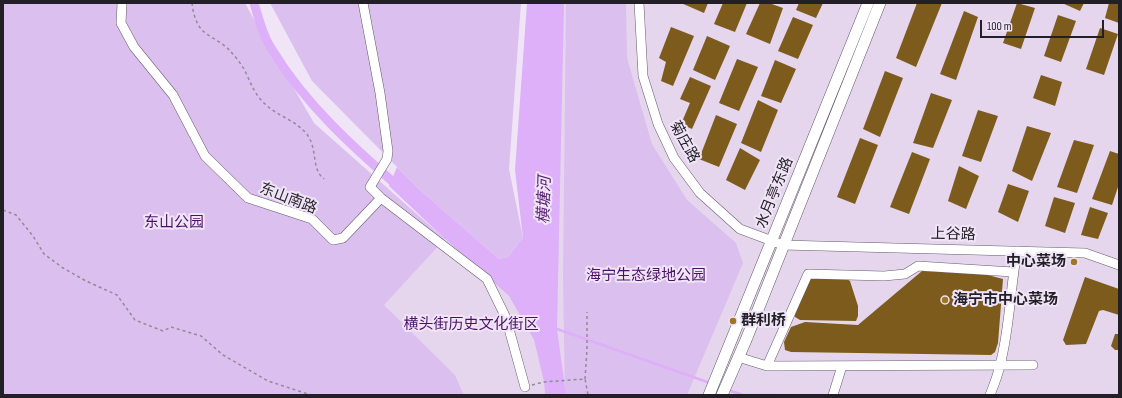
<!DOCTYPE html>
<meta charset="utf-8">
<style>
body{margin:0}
#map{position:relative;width:1122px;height:398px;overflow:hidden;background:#f0e5f7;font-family:"Sofia Sans Condensed",sans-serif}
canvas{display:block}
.frame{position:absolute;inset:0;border:4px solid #231f26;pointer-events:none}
.scale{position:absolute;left:980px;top:20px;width:124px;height:18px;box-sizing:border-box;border:2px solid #231f26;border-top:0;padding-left:5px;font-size:12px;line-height:14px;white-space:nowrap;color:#231f26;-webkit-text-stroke:3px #f0e5f7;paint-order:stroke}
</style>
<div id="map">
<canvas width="1122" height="398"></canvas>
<div class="frame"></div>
<div class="scale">100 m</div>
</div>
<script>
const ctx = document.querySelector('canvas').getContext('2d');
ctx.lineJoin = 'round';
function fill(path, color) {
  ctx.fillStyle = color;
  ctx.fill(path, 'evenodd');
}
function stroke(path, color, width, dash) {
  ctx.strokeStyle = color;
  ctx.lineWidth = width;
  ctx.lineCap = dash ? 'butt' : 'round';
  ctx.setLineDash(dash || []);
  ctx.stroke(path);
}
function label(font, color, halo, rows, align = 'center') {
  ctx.font = font + ' "Sofia Sans Condensed","Noto Sans SC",sans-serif';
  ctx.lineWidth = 4;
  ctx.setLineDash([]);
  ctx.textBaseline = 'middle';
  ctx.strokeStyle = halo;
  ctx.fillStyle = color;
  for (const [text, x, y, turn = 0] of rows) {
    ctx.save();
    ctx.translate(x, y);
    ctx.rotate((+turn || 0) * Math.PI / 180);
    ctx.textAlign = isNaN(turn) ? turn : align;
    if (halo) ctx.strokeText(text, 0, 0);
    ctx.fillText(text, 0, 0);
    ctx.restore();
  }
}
const built = new Path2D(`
 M555,3H1119V395H560L557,329Z
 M445,239L509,296L534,340L544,382L545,395H464L455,375L383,305Z`);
const green = new Path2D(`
 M3,3H245L257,25L314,123L445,239L384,305L455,375L464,395H3Z
 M270,3H521L509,169L523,238L508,257L499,259L422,192L312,81Z
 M566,3H626L627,58L652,144L687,200L736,243L743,263L687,395H565L563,277Z`);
const water = new Path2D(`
 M527,3H564L557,329L566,395H545L544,382L534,340L509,296L445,239L389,186L397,167L422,192L499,259L508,257L523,238L515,170Z`);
const stream = new Path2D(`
 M557,329L710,383
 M728,390L743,395H776`);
const canal = new Path2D(`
 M254,3C259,19 263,37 273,51C306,105 353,147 400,188`);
const building = new Path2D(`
 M681,3H708L704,13Z
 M723,3H747L735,32L714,24Z
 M760,3H769L783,8L770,44L746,34Z
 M799,3H823L816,18L796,10Z
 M917,3H942L916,67L896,58Z
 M1017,3L1035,8L1021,49L1003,43Z
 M1062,3H1084L1080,11Z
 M1109,3H1119V23L1105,18Z
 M964,11L978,17L956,80L940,74Z
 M1058,15L1076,21L1061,62L1044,56Z
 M793,17L813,25L798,59L778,51Z
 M671,27L694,36L673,86L661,81L666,62L659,58Z
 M1100,28L1118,34L1104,75L1086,69Z
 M707,36L730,46L715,80L693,70Z
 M737,59L758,67L739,111L719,103Z
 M775,60L796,69L781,103L761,96Z
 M885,71L903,78L880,137L863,129Z
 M1041,75L1062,82L1055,106L1033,98Z
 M690,77L711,86L692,129L681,124L690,103L680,99Z
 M931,93L952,100L933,148L913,143Z
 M758,100L778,110L761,152L741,143Z
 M978,110L998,116L981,162L962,156Z
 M716,115L737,124L719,167L699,159Z
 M1027,126L1051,133L1032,181L1012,171Z
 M860,138L878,145L855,204L837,197Z
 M1074,140L1094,145L1077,193L1057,187Z
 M740,148L760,160L745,190L726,180Z
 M1110,151L1119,154V184L1112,205L1092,199Z
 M912,152L930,159L909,214L890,207Z
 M959,166L979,176L966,209L948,201Z
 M1008,184L1029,191L1018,222L998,212Z
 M1054,197L1075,203L1065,233L1045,226Z
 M1090,207L1108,213L1098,239L1081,235Z
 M922,271L984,274L1003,279L998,343L995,352L991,355L791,352L785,350L784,342L791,327L805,322L858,325Z
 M814,277L845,278L850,281L858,306V316L856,321L800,320L795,317L794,311L807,279Z
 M1085,277L1119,289V315L1103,310L1099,311L1086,344L1066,345L1063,340Z
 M1115,334H1119V350H1115L1111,346Z`);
const path = new Path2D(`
 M192,3C193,12 195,21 201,29C208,37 223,42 230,51C236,57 242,65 246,73C251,84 255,94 263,102C275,115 293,119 305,132C319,147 310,168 324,179
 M3,210L16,215L33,236L44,254L63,268L86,281L117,295L135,320L163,331L171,327L201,336L223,355L268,381L311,395
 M585,379L587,349V312
 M532,385L544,382L585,379L588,395`);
const minor = new Path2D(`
 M122,3L121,23L134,47L173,95L205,156L248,198L312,219L333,240L343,238L381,198L487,279L506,318L525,387
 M363,3L380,93L388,151L387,159L370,187L381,198
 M639,3L643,76L658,124L674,158L700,193L740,229L783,245L1085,253L1119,265
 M738,357L767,366L1033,365
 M767,366L808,274L884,276L905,274L918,266L1013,272
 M833,395L842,366
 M990,395C994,385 998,375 1000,365C1010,328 1010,289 1017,251`);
const major = new Path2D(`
 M709,395L868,3
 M722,395L746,340L880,3`);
const markers = [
 [1074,262,4,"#a17526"],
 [945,300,4,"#a17526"],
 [733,321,4,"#a17526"]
];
const streetNames = [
 ["菊庄路",684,142,61],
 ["水月亭东路",775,193,-68],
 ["东山南路",288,199,21],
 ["上谷路",953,235,1]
];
const parkNames = [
 ["东山公园",174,223],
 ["海宁生态绿地公园",646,276],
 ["横头街历史文化街区",471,325]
];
const poiNames = [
 ["中心菜场",1066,262,"right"],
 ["海宁市中心菜场",953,300],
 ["群利桥",741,321]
];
const waterNames = [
 ["横塘河",545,200,-88]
];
fill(built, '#e5d6ee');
fill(green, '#dbbfee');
fill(water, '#ddb0f9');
stroke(stream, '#ddb0f9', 2.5);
stroke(canal, '#ddb0f9', 9);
fill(building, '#7d5b1c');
stroke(minor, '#655c6b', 10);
stroke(major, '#655c6b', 12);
stroke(path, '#928a97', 1.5, [3, 3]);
stroke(minor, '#fff', 9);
stroke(major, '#fff', 11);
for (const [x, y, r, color] of markers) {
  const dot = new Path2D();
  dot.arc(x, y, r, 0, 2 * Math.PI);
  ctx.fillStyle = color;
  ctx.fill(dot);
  stroke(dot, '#f0e5f7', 1.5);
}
label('15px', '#231f26', '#f0e5f7', streetNames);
label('15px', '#4c1167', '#f0e5f7', parkNames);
label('bold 15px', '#231f26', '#f0e5f7', poiNames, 'left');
label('italic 16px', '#571e72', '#f0e5f7', waterNames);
</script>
